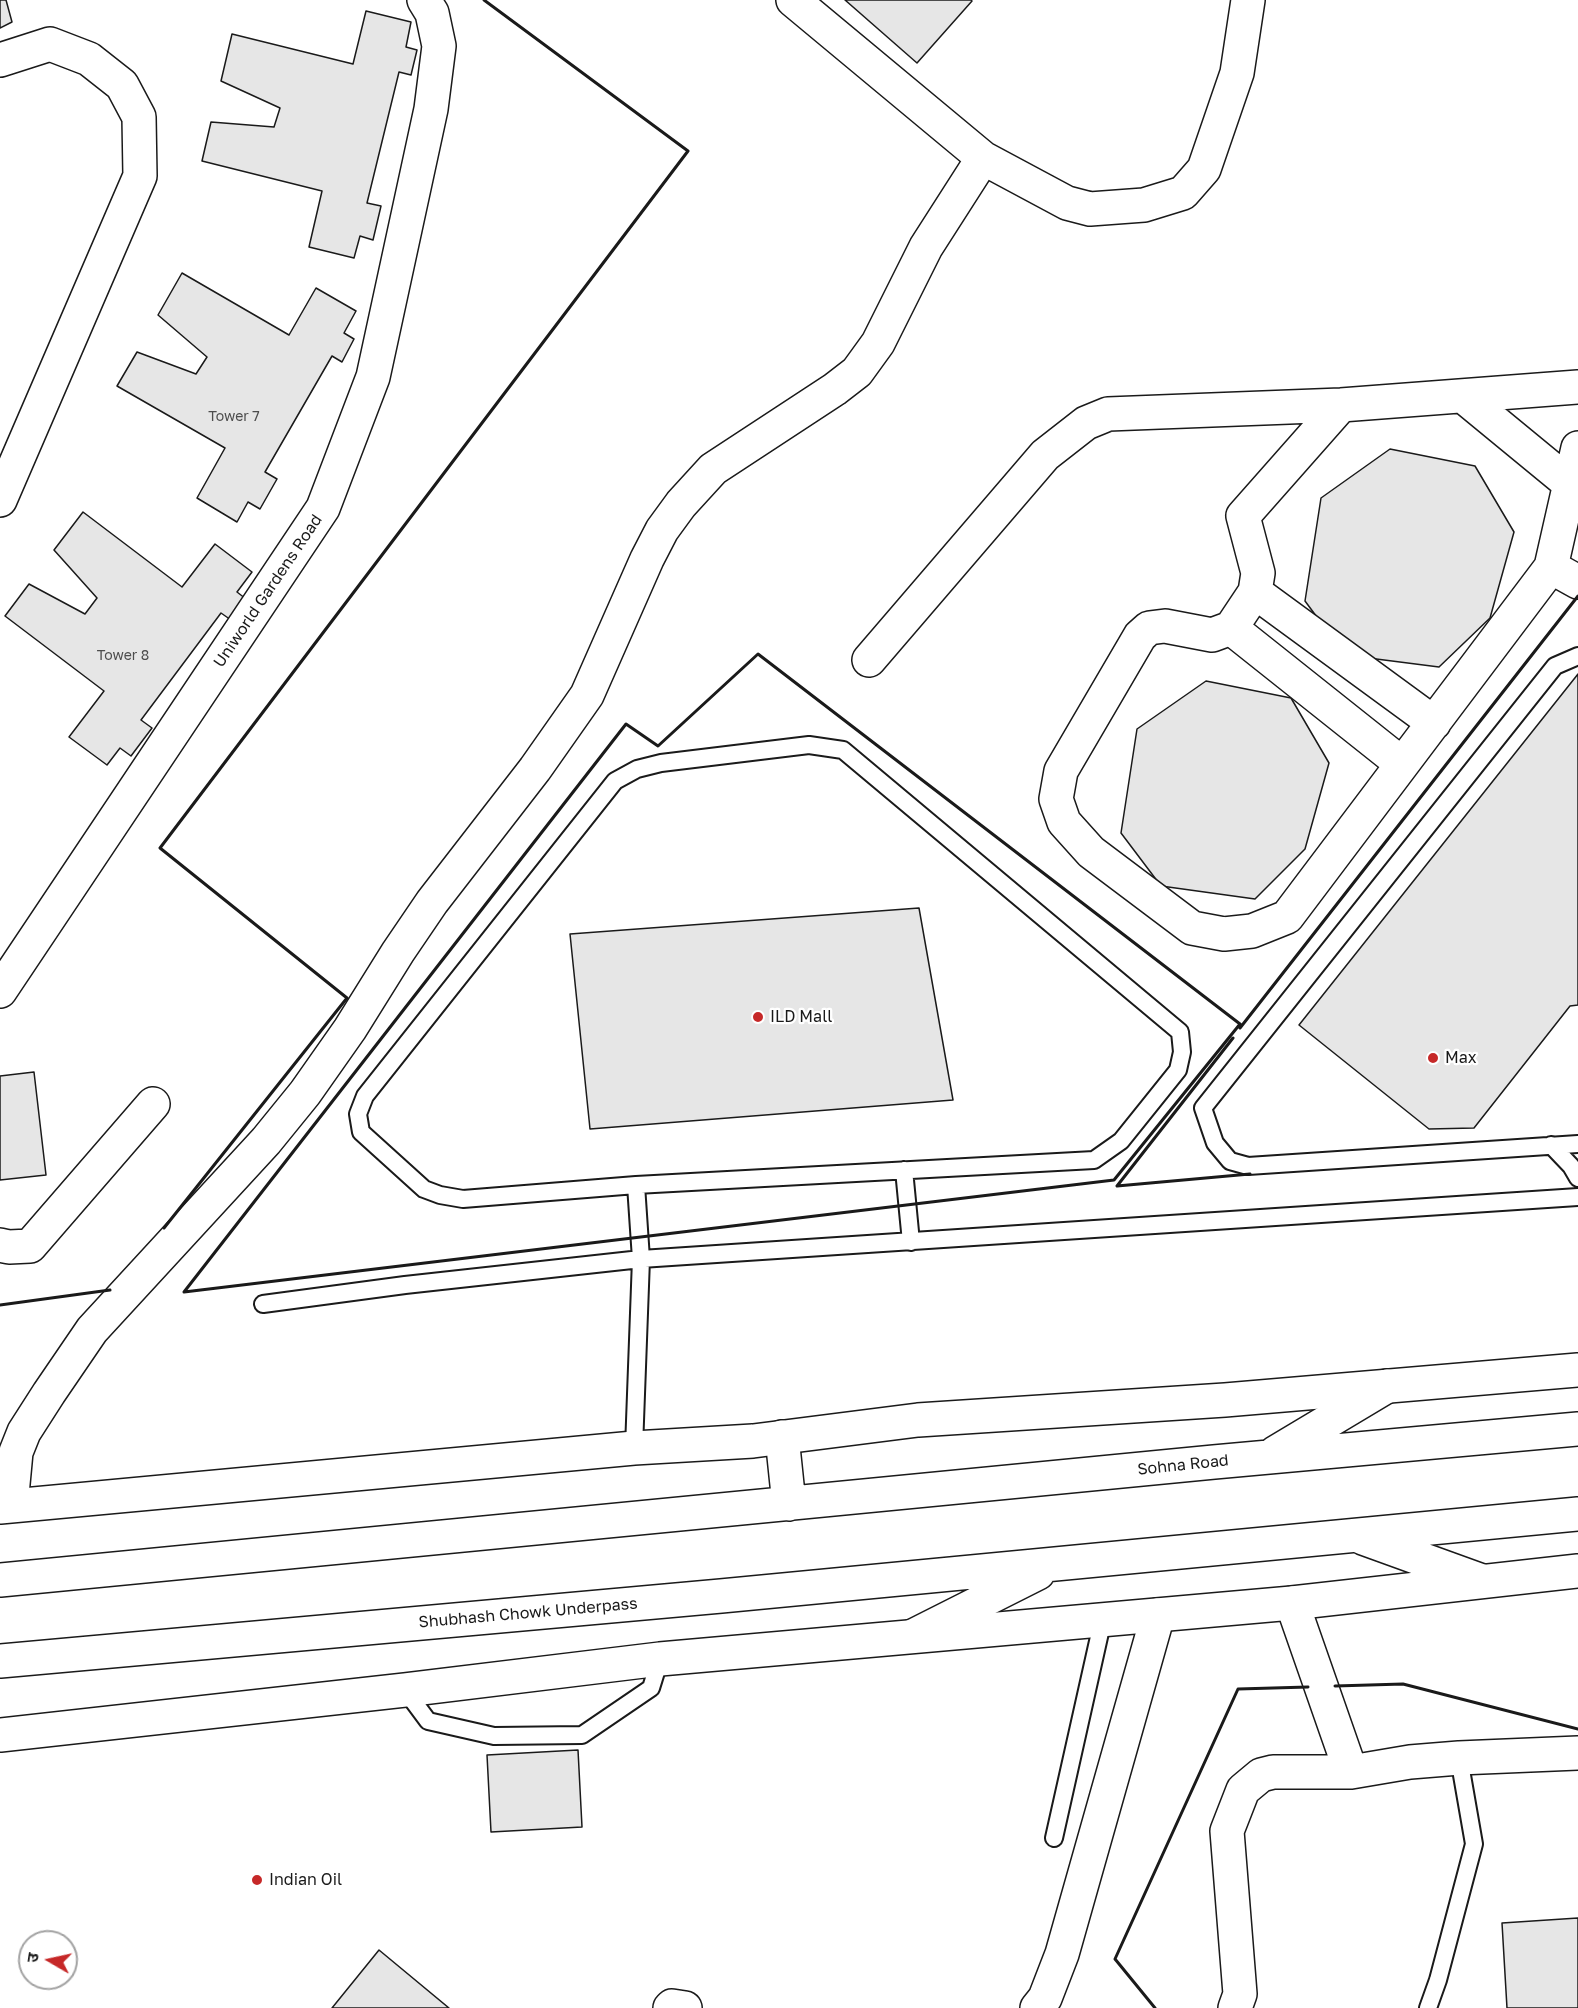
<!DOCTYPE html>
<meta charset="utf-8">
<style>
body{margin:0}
#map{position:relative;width:1578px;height:2008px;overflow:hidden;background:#fff;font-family:"Golos Text","Noto Sans Devanagari",sans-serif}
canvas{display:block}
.north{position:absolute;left:18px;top:1930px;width:60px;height:60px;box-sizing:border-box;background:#fff;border:2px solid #a3a3a3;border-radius:50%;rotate:279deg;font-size:16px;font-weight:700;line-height:24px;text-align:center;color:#1a1a1a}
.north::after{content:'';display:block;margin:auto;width:21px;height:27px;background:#c62828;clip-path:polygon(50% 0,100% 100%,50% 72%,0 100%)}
</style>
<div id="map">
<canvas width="1578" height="2008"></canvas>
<div class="north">उ</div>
</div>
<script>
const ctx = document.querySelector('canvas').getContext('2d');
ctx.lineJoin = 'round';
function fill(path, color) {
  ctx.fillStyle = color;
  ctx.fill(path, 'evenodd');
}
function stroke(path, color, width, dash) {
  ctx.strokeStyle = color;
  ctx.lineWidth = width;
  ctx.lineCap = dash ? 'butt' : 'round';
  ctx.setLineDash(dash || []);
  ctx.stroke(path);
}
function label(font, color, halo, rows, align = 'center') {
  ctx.font = font + ' "Golos Text",sans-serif';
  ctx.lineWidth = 4.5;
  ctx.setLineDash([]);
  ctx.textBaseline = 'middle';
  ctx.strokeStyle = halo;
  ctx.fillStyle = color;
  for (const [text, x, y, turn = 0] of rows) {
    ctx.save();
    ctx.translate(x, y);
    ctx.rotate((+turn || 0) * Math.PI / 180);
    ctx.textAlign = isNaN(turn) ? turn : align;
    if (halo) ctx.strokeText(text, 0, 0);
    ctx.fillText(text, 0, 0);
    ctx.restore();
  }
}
const building = new Path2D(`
 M0,0H6L12,22L0,28Z
 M845,0H971L972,1L917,63Z
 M366,11L411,22L406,47L417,50L411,75L399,72L367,203L381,206L373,240L360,236L354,258L309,247L322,191L202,161L211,122L274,127L280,108L221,81L232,34L353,64Z
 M182,273L289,335L316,288L356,311L344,333L354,339L342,362L332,356L265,472L277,479L260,509L248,502L237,522L197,498L225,448L117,386L137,352L196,374L207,357L158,315Z
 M1390,449L1475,466L1514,532L1490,618L1439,667L1345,655L1305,601L1321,498Z
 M83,512L182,587L215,544L252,572L237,592L246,599L231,620L221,613L141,720L152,728L131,756L120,748L107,765L69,737L104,691L5,616L29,584L85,614L97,598L54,550Z
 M1578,674V1005L1570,1006L1474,1128L1429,1129L1299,1025Z
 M1206,681L1291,698L1329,763L1305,849L1255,899L1161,886L1121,833L1137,729Z
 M919,908L953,1100L590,1129L570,934Z
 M34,1072L46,1175L0,1180V1076Z
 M578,1750L582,1827L491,1832L487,1755Z
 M1578,1918V2008H1507L1502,1923Z
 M379,1950L449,2008H332Z`);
const lane = new Path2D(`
 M1578,656L1555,666L1203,1108L1215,1143L1230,1161L1248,1166L1578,1144
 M1551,1145L1571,1166L1578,1178
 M904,1170L911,1242
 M263,1304L405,1285L641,1259L1578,1197
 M634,1448L641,1259L636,1185L463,1199L440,1195L424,1189L361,1132L358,1114L365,1096L615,781L637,769L661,763L809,745L843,750L1180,1032L1182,1052L1178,1070L1121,1141L1094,1160L636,1185
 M405,1690L428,1721L494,1736L582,1735L651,1688L660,1659
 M1054,1838L1103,1619
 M1428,2008L1438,1980L1474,1844L1459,1758`);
const street = new Path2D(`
 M793,0L983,158
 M0,60L50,44L89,59L122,85L139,117L140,176L0,500
 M1463,396L1570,484
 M1341,405L1243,516L1258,573L1255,592L1231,628L1212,635L1165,626L1149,628L1140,636L1061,771L1056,799L1064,822L1091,852L1192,928L1224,934L1252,931L1287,917L1551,567L1578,448
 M1551,567L1578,582
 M1255,592L1434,723
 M1231,628L1402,764
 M869,660L1045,455L1086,423L1108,414L1341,405L1578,387
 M0,991L323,508L373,377L431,109L439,46L432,13L424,0
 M0,1245L9,1247L30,1246L153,1104
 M11,1505L16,1452L24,1432L49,1393L92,1330L266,1141L305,1093L350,1029L398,952L432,902L535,769L587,695L647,559L662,530L681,504L713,469L835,389L857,372L878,343L926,247L983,158L1067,203L1090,209L1144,205L1183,193L1204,169L1237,73L1248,0
 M1292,1603L1351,1772
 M670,2008L672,2006L685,2008
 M1037,2008L1045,1998L1062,1954L1158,1615
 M1235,2008L1240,1994L1227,1831L1243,1790L1261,1775L1273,1772H1351L1410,1762L1459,1758L1578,1753`);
const secondary = new Path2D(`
 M0,1507L634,1448L753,1441L918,1420L1225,1400L1578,1370
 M0,1735L405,1690L660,1659L1292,1603L1578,1571`);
const highway = new Path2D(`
 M782,1437L789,1504
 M1275,1453L1387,1386
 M1363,1538L1482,1581
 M0,1580L1214,1462L1578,1429
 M913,1636L1038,1573
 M0,1661L721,1596L1578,1514`);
const wall = new Path2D(`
 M758,654L1240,1024L1114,1180L184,1292L626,724L658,746Z
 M1240,1028L1578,596
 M1233,1038L1117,1186L1250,1174
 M164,1228L347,998L160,848L688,151L484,0
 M0,1305L110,1290
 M1335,1686L1403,1684L1578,1729
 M1155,2008L1115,1959L1238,1689L1308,1687`);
const markers = [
 [758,1017,6,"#c62828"],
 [1433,1058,6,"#c62828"],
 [257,1880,6,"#c62828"]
];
const numberNames = [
 ["Tower 7",234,417],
 ["Tower 8",123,656]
];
const streetNames = [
 ["Uniworld Gardens Road",268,591,-56],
 ["Sohna Road",1183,1465,-6],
 ["Shubhash Chowk Underpass",528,1613,-5]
];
const poiNames = [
 ["ILD Mall",770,1017],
 ["Max",1445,1058],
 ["Indian Oil",269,1880]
];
fill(building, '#e6e6e6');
stroke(building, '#1a1a1a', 1.5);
stroke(lane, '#1a1a1a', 20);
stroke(street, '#1a1a1a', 36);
stroke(secondary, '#1a1a1a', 36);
stroke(highway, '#1a1a1a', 36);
stroke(lane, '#fff', 16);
stroke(street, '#fff', 33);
stroke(secondary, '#fff', 33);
stroke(highway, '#fff', 33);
stroke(wall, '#1a1a1a', 3);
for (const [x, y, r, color] of markers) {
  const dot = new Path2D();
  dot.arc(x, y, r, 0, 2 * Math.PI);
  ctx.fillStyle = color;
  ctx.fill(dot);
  stroke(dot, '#fff', 2);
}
label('14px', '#4d4d4d', null, numberNames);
label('16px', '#1a1a1a', '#fff', streetNames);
label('16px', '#1a1a1a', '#fff', poiNames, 'left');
</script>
